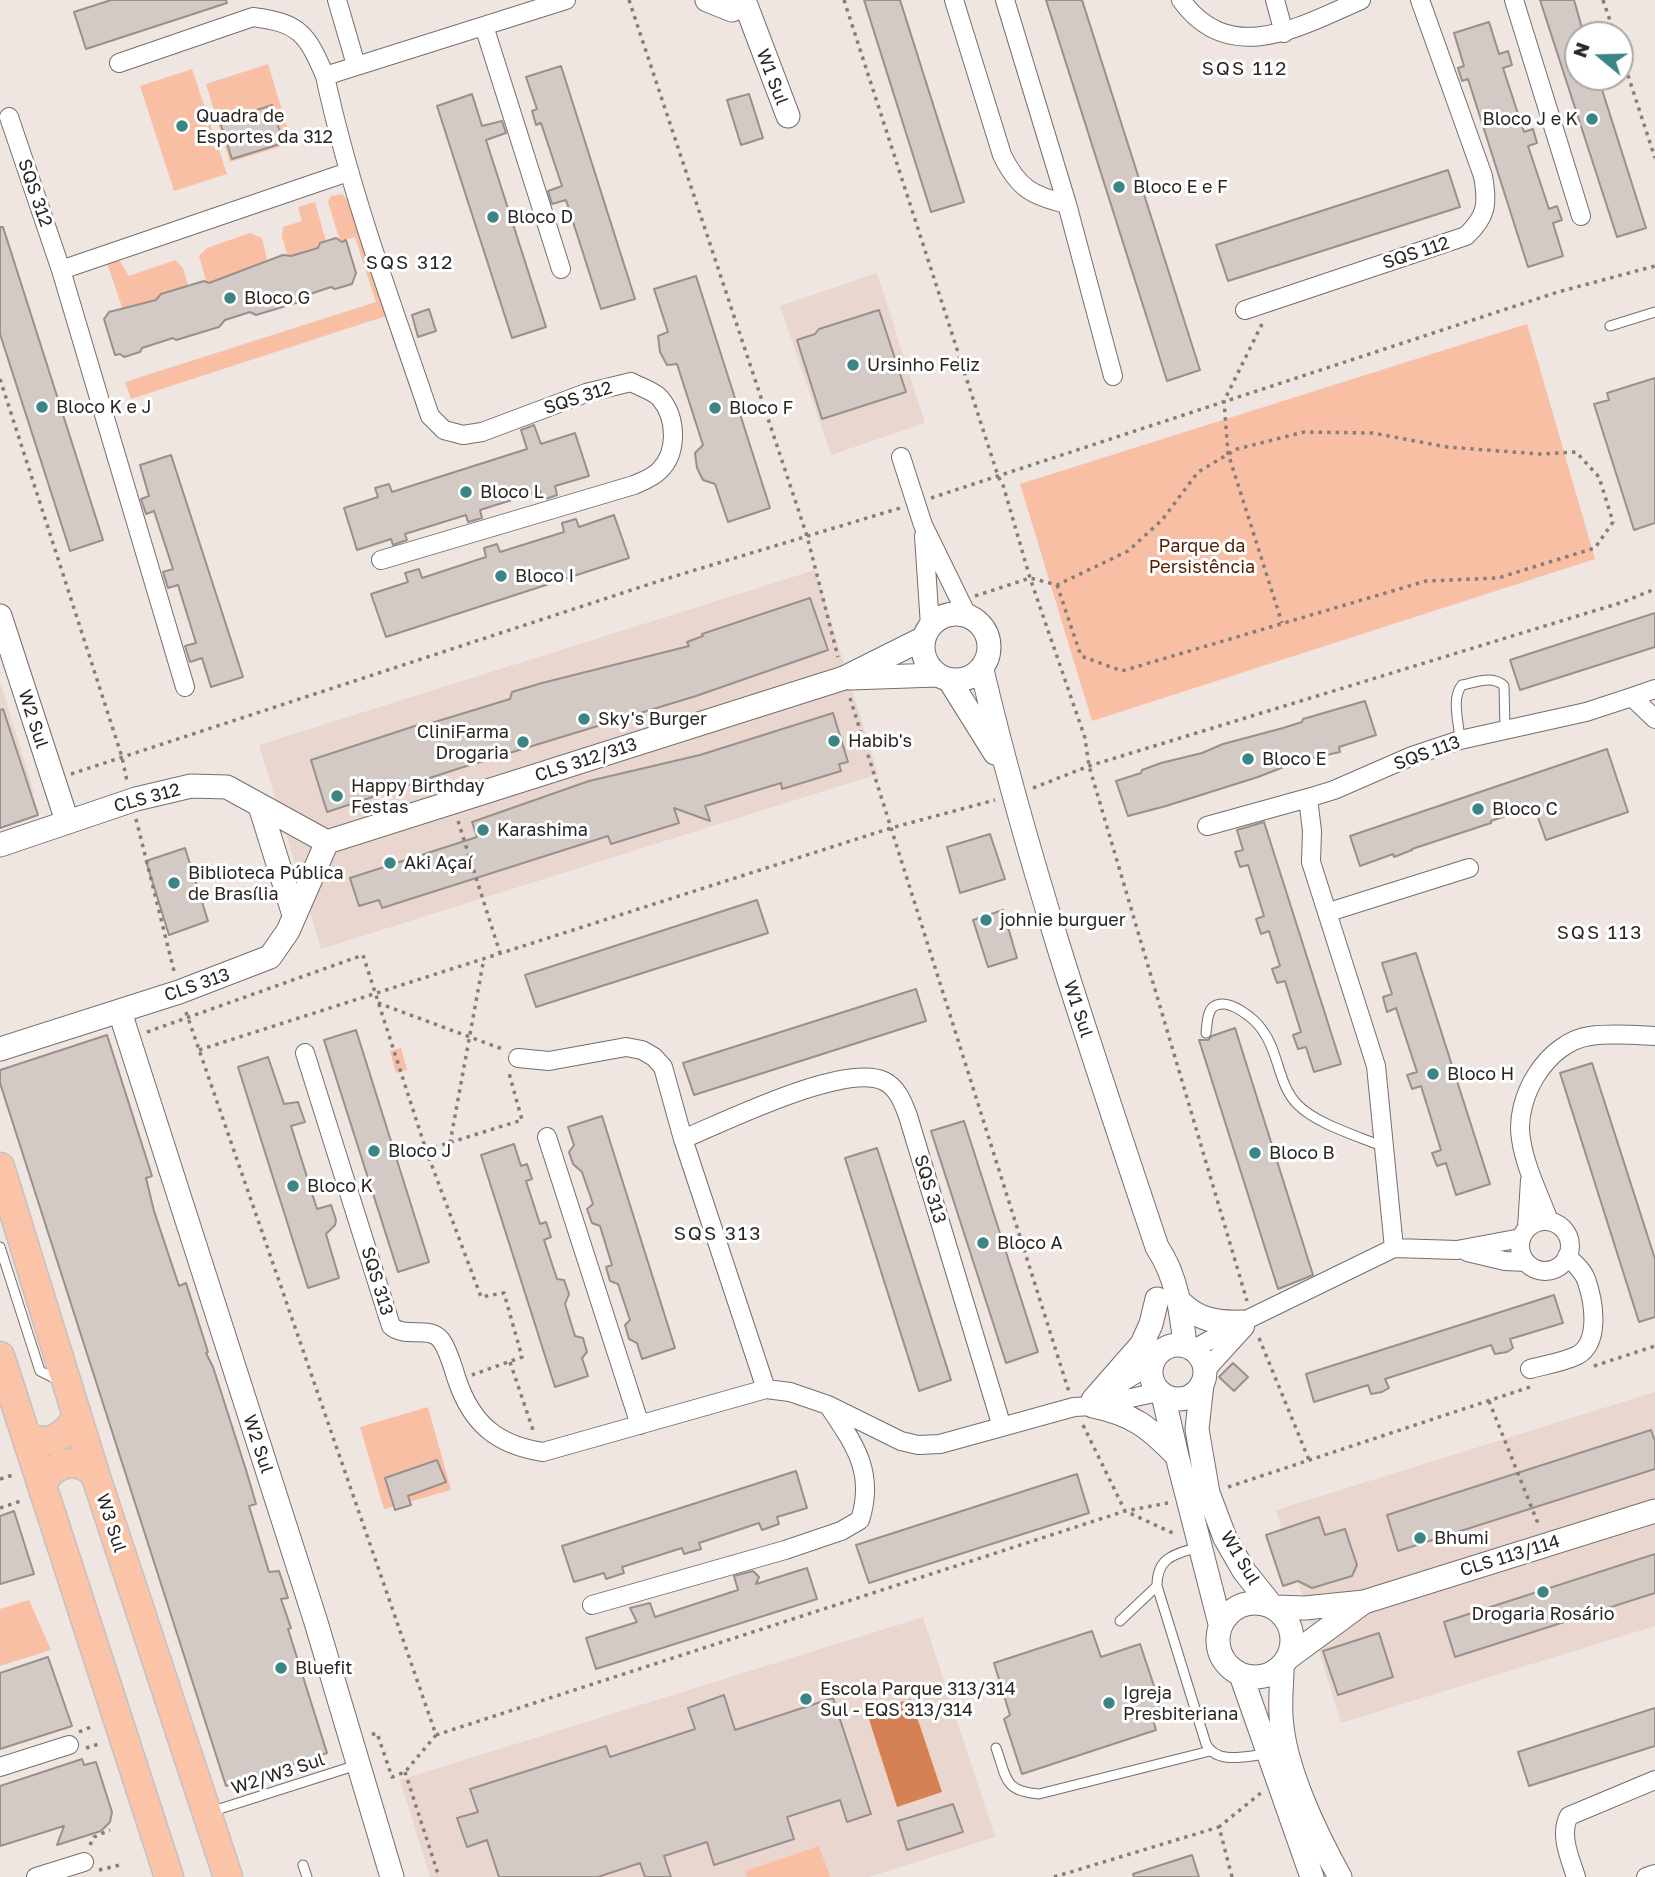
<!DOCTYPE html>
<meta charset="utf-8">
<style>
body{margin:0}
#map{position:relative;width:1655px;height:1877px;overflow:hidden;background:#efe5e1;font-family:"Golos Text",sans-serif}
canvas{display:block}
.north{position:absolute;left:1564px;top:21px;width:70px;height:70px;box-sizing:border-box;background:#fff;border:2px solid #aaa8a7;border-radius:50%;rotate:289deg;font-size:19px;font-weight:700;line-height:28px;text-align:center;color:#2a2624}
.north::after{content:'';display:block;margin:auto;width:24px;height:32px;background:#3c8585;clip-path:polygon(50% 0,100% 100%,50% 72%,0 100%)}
</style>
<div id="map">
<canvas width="1655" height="1877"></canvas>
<div class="north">N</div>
</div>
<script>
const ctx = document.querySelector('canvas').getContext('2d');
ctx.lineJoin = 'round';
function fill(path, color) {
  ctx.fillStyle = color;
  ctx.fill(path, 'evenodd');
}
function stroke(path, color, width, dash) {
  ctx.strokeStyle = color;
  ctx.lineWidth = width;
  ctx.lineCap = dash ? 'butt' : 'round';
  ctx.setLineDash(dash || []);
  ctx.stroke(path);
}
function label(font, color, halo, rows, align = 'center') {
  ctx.font = font + ' "Golos Text",sans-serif';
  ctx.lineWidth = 6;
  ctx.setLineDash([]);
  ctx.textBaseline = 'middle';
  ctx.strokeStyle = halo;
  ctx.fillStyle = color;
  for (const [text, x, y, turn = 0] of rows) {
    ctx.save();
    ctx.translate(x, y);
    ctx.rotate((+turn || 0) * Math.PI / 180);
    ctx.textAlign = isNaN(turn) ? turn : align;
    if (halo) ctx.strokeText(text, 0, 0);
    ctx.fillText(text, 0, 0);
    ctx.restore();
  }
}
const built = new Path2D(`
 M877,273L925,423L831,455L780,306Z
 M815,570L878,774L321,949L259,745Z
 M0,681L34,793L0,803Z
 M1655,1392V1626L1341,1723L1276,1510Z
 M923,1617L995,1837L869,1877H430L400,1780Z`);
const green = new Path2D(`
 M268,64L292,143L230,162L206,84Z
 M192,69L227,174L174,191L140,86Z
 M342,194L350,202L389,315L131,399L125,382L376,302L355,237L340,241L328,202L331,196Z
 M315,202L327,245L288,258L282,236L283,227L302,221L298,207Z
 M250,233L262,238L268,264L207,284L199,256L207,248Z
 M175,260L183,268L189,289L123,310L107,263L120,261L129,276Z
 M1527,324L1595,559L1092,721L1020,484Z
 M401,1048L407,1070L396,1073L390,1051Z
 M428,1407L451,1490L384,1509L360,1427Z
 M29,1600L51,1650L0,1666V1609Z
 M819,1846L830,1877H747L745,1871Z`);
const water = new Path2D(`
 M911,1699L942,1792L897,1807L867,1713Z`);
const building = new Path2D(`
 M111,0H226L227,3L86,49L74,12Z
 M864,0H900L964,202L931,212Z
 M1046,0H1082L1200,370L1167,381Z
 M1540,0H1574L1584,35H1578V77H1598L1646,228L1617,237Z
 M1489,22L1499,54L1508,51L1512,65L1503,68L1524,132L1533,129L1537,143L1528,146L1549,209L1557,206L1562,220L1553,223L1563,256L1528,267L1468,79L1462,81L1458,68L1464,66L1454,33Z
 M561,66L635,299L601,309L566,200L552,204L548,191L562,186L541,123L536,125L532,111L537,109L526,77Z
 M472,94L482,126L502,121L506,133L486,140L546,327L512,338L437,106Z
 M749,94L763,138L741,145L727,100Z
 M272,105L283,143L232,159L220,122Z
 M1448,170L1460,207L1228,281L1216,245Z
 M0,227H3L103,540L70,551L0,334Z
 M336,238L342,242L346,240L356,273L352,284L335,289L331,287L301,297L299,302L256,315L250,312L225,320L219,327L176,340L173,338L142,348L140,352L124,357L120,354L115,355L104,319L109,312L156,300L161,294L204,281L209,283L283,255L291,256L318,248L320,243Z
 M696,276L770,508L728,522L715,484L703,480L697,468L695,453L703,445L677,364L667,365L660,352L658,336L668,332L654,289Z
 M429,309L436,331L418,337L412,315Z
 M879,310L906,392L822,419L797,340L815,334L819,329Z
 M1655,378V523L1634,530L1594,404L1609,400L1607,393Z
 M534,425L541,444L575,433L589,476L555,486L557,495L543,500L540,491L480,510L482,518L468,522L466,515L405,534L407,540L393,545L391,539L357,550L344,508L378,497L375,488L389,484L392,492L527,449L521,430Z
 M171,455L243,677L211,687L202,658L190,662L185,646L196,643L178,585L168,588L163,572L173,569L154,511L146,514L141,499L149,496L140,465Z
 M614,515L629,558L386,637L371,594L408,582L405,573L419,569L422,578L486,557L484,548L497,544L500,552L564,532L562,523L576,519L579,527Z
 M810,598L828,650L696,696L457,769L327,812L311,760L424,723L425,725L510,699L512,692L542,683L689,646L687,642L703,636L702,634Z
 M1655,613V647L1520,690L1510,660Z
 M1365,701L1376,735L1339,747L1340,752L1299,761L1258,777L1166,806L1128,816L1116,781L1141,773L1142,770L1161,763L1202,753L1223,744L1283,728L1302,722L1303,719Z
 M3,709L38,815L0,828V710Z
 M833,713L848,762L839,764L841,771L782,789L781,783L705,806L710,821L674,808L679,823L611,844L608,836L382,908L379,900L359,906L350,878L477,837L472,822L589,781L700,755Z
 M1607,749L1628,812L1546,840L1534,806L1491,821V823L1412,849V850L1394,857L1393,854L1360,866L1350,836Z
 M1264,822L1341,1064L1314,1072L1306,1047L1298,1049L1293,1035L1301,1032L1285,981L1277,983L1272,969L1280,966L1269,931L1261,934L1256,919L1264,916L1248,865L1240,867L1235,852L1243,850L1237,830Z
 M990,834L1005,879L960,893L947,847Z
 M185,848L208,921L169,935L146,861Z
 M757,900L768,933L536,1007L525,975Z
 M1003,910L1017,958L988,967L973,920Z
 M1416,953L1490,1184L1456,1195L1446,1163L1437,1166L1432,1153L1441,1150L1421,1086L1412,1089L1407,1075L1417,1072L1396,1008L1387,1012L1383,997L1392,994L1382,963Z
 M916,989L926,1021L694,1095L683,1063Z
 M1235,1028L1313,1275L1278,1289L1199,1040H1208L1212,1036Z
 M356,1030L429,1262L398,1272L324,1040Z
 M107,1035L152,1176L146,1178L154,1211L179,1286L186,1283L208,1352L206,1353L213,1367L246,1470L256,1504L249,1506L269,1572L279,1571L288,1598L281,1599L291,1628L288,1629L327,1753L226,1786L0,1083V1070Z
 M268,1057L284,1104L298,1102L305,1122L291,1126L317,1209L331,1205L336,1220L335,1225L326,1234L339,1278L308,1288L238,1067Z
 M1592,1063L1655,1259V1317L1639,1322L1560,1073Z
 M602,1116L675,1348L642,1359L637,1343L629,1339L625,1325L630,1320L618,1284L610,1281L606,1267L612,1265L600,1226L592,1223L587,1209L593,1204L582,1172L573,1164L569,1152L574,1145L568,1127Z
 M964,1121L1038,1352L1006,1363L931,1131Z
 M514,1144L521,1166L527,1164L532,1179L526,1181L540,1224L546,1222L551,1237L544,1240L557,1279L564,1280L569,1294L565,1304L575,1336L583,1338L587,1352L582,1358L588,1376L555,1387L481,1155Z
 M877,1148L951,1380L919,1391L845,1158Z
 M1554,1295L1563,1323L1510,1339L1513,1348L1507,1352L1495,1354L1491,1345L1385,1379L1389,1388L1382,1392L1371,1394L1368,1385L1314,1402L1306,1374Z
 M1233,1363L1248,1377L1234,1391L1219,1377Z
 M1651,1430L1655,1441V1469L1398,1551L1387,1515Z
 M437,1460L446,1482L408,1496L411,1505L395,1510L385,1478Z
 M796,1471L807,1508L777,1517L779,1524L762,1530L759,1523L699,1543L701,1549L684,1554L682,1548L622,1567L624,1573L606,1579L604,1573L574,1582L562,1546Z
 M1077,1474L1089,1513L869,1583L856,1545Z
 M14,1511L34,1574L0,1584V1516Z
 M1319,1517L1325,1535L1345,1529L1357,1565L1352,1576L1312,1588L1298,1581L1283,1586L1266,1535Z
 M1655,1554V1593L1455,1657L1444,1622Z
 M807,1568L817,1599L596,1669L586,1638L637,1622L630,1608L650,1603L655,1617L738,1590L734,1576L753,1571L759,1577L756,1584Z
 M1092,1631L1101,1657L1140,1644L1164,1716L1153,1720L1156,1730L1022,1774L1004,1719L1010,1715L994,1663Z
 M1379,1633L1393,1677L1338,1695L1323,1651Z
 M48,1657L72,1726L0,1749V1673Z
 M724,1695L735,1730L833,1698L871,1814L847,1822L840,1800L787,1817L794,1839L714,1865L707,1842L664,1856L671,1877H645L640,1863L598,1877H499L487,1840L467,1847L457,1818L478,1812L470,1789L606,1746L610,1757L695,1729L688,1708Z
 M1655,1708V1746L1529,1786L1518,1752Z
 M82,1759L84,1765L96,1762L112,1812L110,1822L101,1831L57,1845L64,1826L0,1846V1786Z
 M953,1804L963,1832L907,1850L898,1821Z
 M1192,1855L1199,1877H1134L1133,1874Z`);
const path = new Path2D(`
 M629,0L807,536L838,657
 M844,0L998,476L1003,485L1030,578L1085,738L1089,766L1247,1301
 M1603,0L1615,35
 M1620,51L1655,158
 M1262,324L1224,401L1228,453L1282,623
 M0,379L122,757L127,781
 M931,498L1558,292L1655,266
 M975,596L1030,578L1057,585L1128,551L1162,520L1198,472L1237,449L1304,432L1373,433L1447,447L1540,454L1576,452L1599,477L1613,522L1595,548L1498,578L1426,581L1122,671L1081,656L1057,585
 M850,698L1069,1392
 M71,774L659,581L900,508
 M1033,788L1089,766L1623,602L1655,589
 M136,819L174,971
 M458,821L500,953
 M378,1003L505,1050
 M186,1012L436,1735L405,1772L392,1777L377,1733L370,1735
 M147,1032L363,955L426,1150L481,1297L504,1293L522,1357L472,1375
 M199,1050L891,828L995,800
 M450,1143L484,958
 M426,1150L522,1120L509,1073
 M1259,1338L1309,1460
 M510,1362L534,1433
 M1594,1366L1655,1346
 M1489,1401L1539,1526
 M1083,1425L1125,1511L1177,1535
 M0,1479L13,1475
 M1228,1487L1530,1387
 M0,1508L21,1501
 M79,1732L93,1726
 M436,1735L1125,1511L1168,1503
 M86,1748L99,1744
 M405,1772L439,1877
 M90,1845L94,1837L110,1830
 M99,1870L120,1865
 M1054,1877L1219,1827
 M1232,1877L1219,1827L1262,1792`);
const service = new Path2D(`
 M1610,326L1655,312
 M1460,740C1459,723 1451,698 1462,685C1477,682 1493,675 1504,686L1505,729
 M1206,1033C1207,1025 1207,1012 1213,1007C1228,996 1255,1019 1263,1031C1279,1053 1278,1084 1297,1104C1316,1124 1358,1136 1384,1147
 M0,1247L40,1371L60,1381
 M1199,1547C1176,1554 1157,1556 1157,1586L1206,1744C1217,1765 1246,1756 1267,1754
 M1120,1621L1157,1586
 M996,1748C1007,1778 1003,1791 1039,1794L1210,1751
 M210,1812L357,1765
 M303,1865L307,1877`);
const minor = new Path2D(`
 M337,0L356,65
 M954,0L1002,155C1018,188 1032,196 1067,204
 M1005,0L1067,204L1113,376
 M1181,0C1230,68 1301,26 1361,0
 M1275,0L1284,33
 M1514,0L1581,216
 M484,26L561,269
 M119,63L253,17C300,23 307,34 325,76
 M9,117L61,270L185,687
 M61,270L348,172
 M1245,310L1466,236C1487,216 1488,204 1483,176L1420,0
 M901,457L923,525L967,615
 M924,536L930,626
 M381,560L634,485C643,481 652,478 659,471C678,453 677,418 660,398C654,391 640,387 631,382L586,393L482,432L463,435L444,430L430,416C392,304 350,192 325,76L566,0
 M1632,697L1655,689
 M1207,826L1308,798
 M1329,912L1469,868
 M305,1053L391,1326C405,1339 430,1325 441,1340C449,1351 453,1368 457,1380C472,1424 497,1445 543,1452L766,1389L790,1392L828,1405L901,1441L918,1445L940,1444L1074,1407L1093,1406L1159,1392
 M518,1058L549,1061L626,1047L642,1050L654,1057L663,1067L683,1139L766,1389
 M547,1137L640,1425
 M683,1139C724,1122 845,1062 884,1081C898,1088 903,1103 908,1116L1002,1427
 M1549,1221C1539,1194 1525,1167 1521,1139C1514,1098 1547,1042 1590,1036C1611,1033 1634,1035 1655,1036
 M1520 1246a25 25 0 1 1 50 0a25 25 0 1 1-50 0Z
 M1527,1228L1530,1180
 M1394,1248L1457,1250L1521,1238
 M1467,1252L1505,1261L1526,1262
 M1194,1349L1242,1322L1394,1248L1376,1066L1311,862L1312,831L1308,798L1334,790L1412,756L1460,740L1586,712L1632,697L1655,719
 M1530,1369C1545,1365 1564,1362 1578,1355C1600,1342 1594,1303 1587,1282C1584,1271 1575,1264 1567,1256
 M1205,1371L1245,1327
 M1106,1392L1152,1364
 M592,1605L785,1550L841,1531L860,1520C875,1473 855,1445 830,1408
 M0,1767L69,1745
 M36,1877L84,1862
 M1576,1877C1570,1858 1559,1835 1569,1816L1655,1780
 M1646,1877L1655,1874`);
const tertiary = new Path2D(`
 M707,0L732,10
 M744,0L788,116
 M923 647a33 33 0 1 1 66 0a33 33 0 1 1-66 0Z
 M0,616L67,821
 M982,670C1028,865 1093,1056 1157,1247C1177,1277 1181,1310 1185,1345
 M850,678L937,675
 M950,681L995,753
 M260,806L294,915
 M327,842L844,678L924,638
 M0,845L136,799L191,786L227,787L327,842
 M120,1012L315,1619L392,1877
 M0,1049L179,992L270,957L288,931L327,842
 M1180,1302C1199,1320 1216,1323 1242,1322
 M1151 1372a27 27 0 1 1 54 0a27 27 0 1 1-54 0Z
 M1202,1384L1197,1429L1208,1493L1225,1538L1244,1571L1272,1606
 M1163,1395L1177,1456L1220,1624
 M1093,1400L1142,1344L1151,1324L1157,1299
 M1093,1406C1132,1414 1149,1427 1176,1455
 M1218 1640a37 37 0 1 1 74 0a37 37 0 1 1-74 0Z
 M1275,1607L1305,1608L1364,1602L1655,1511
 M1288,1658L1364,1602
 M1282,1667C1282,1683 1280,1699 1281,1715C1283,1766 1316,1834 1340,1877
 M1241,1675L1312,1877`);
const primary = new Path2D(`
 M0,1167L95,1474L228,1877
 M0,1356L169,1877
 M27,1437C49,1448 65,1436 77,1417
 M42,1482C57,1462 76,1456 95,1474`);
const markers = [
 [1592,119,7,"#3c8585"],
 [182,126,7,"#3c8585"],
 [1119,187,7,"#3c8585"],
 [493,217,7,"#3c8585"],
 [230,298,7,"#3c8585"],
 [853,365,7,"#3c8585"],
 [42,407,7,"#3c8585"],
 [715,408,7,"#3c8585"],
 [466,492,7,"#3c8585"],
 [501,576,7,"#3c8585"],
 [584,719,7,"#3c8585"],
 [834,741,7,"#3c8585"],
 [523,742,7,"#3c8585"],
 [1248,759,7,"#3c8585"],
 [337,796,7,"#3c8585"],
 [1478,809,7,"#3c8585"],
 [483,830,7,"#3c8585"],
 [390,863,7,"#3c8585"],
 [174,883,7,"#3c8585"],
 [986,920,7,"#3c8585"],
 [1433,1074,7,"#3c8585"],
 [374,1151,7,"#3c8585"],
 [1255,1153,7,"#3c8585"],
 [293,1186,7,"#3c8585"],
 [983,1243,7,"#3c8585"],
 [1420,1538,7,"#3c8585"],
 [1543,1592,7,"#3c8585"],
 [281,1668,7,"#3c8585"],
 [806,1699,7,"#3c8585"],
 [1109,1703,7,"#3c8585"]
];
const streetNames = [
 ["W1 Sul",772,77,69],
 ["SQS 312",35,193,71],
 ["SQS 112",1416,253,-18],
 ["SQS 312",578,398,-18],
 ["W2 Sul",33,719,72],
 ["SQS 113",1427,753,-20],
 ["CLS 312/313",586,760,-18],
 ["CLS 312",147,798,-15],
 ["CLS 313",197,985,-19],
 ["W1 Sul",1078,1009,72],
 ["SQS 313",930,1189,73],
 ["SQS 313",377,1281,73],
 ["W2 Sul",258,1444,72],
 ["W3 Sul",111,1523,72],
 ["CLS 113/114",1510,1556,-17],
 ["W1 Sul",1240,1558,59],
 ["W2/W3 Sul",278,1774,-18]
];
const poiNames = [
 ["Quadra de",196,116],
 ["Esportes da 312",196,137],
 ["Bloco J e K",1578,119,"right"],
 ["Bloco E e F",1133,187],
 ["Bloco D",507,217],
 ["Bloco G",244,298],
 ["Ursinho Feliz",867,365],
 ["Bloco K e J",56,407],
 ["Bloco F",729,408],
 ["Bloco L",480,492],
 ["Bloco I",515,576],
 ["Sky's Burger",598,719],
 ["CliniFarma",509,732,"right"],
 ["Drogaria",509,753,"right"],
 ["Habib's",848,741],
 ["Bloco E",1262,759],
 ["Happy Birthday",351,786],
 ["Festas",351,807],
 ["Bloco C",1492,809],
 ["Karashima",497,830],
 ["Aki Açaí",404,863],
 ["Biblioteca Pública",188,873],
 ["de Brasília",188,894],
 ["johnie burguer",1000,920],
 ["Bloco H",1447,1074],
 ["Bloco J",388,1151],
 ["Bloco B",1269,1153],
 ["Bloco K",307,1186],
 ["Bloco A",997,1243],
 ["Bhumi",1434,1538],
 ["Drogaria Rosário",1543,1614,"center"],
 ["Bluefit",295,1668],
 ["Escola Parque 313/314",820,1689],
 ["Sul - EQS 313/314",820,1710],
 ["Igreja",1123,1693],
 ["Presbiteriana",1123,1714]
];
const parkNames = [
 ["Parque da",1202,546],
 ["Persistência",1202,567]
];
const neighbourhoodNames = [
 ["SQS 112",1245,69],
 ["SQS 312",410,263],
 ["SQS 113",1600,933],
 ["SQS 313",718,1234]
];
fill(built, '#e9d7cf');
fill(green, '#f9bfa4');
fill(water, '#d68056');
fill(building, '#d3c9c5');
stroke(building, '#99908c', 2);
stroke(service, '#766e6a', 11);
stroke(minor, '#766e6a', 20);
stroke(tertiary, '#766e6a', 25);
stroke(primary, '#c3c2c2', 31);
stroke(path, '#857e7b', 3.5, [3.5, 5]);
stroke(service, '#fff', 9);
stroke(minor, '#fff', 18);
stroke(tertiary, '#fff', 23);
stroke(primary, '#fbc3a8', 28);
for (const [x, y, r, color] of markers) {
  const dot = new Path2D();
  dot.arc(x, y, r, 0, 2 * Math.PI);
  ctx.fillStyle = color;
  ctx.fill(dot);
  stroke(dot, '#fff', 2.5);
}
label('18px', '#2a2624', '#fff', streetNames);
label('18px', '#2a2624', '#fff', poiNames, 'left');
label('18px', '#541d00', '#fff', parkNames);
ctx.letterSpacing = '2px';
label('19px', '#2a2624', '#fff', neighbourhoodNames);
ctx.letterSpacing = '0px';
</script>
